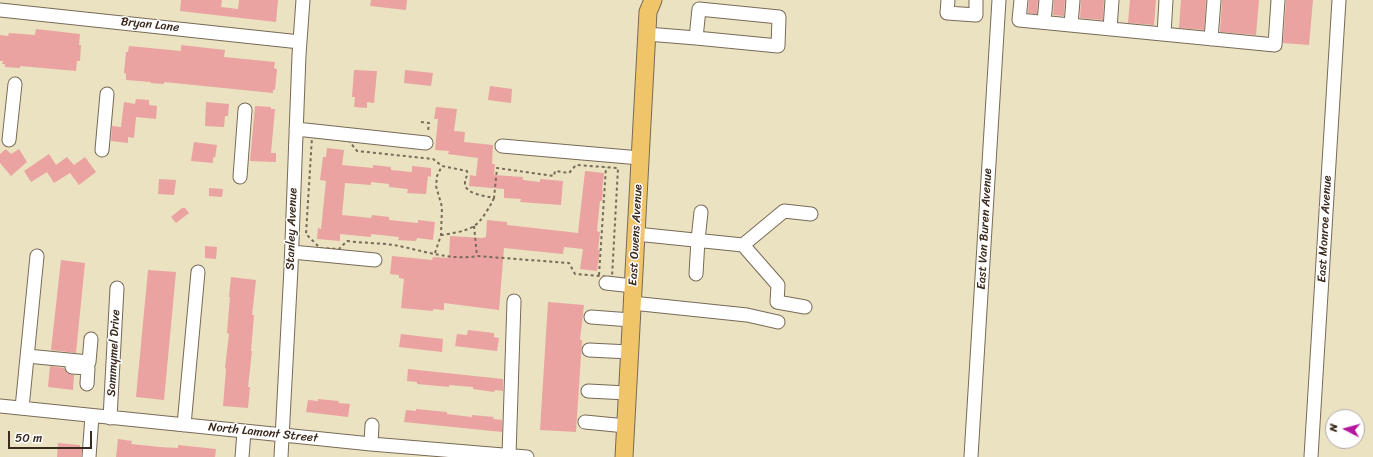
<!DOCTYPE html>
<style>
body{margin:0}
#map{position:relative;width:1373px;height:457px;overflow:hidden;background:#eae2c1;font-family:Sriracha,sans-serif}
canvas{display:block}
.north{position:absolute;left:1325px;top:409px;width:40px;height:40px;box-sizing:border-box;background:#fff;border:1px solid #b1aaa5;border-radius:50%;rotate:276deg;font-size:11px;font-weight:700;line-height:16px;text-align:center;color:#3b2a1e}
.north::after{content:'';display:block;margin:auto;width:14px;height:18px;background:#b5179e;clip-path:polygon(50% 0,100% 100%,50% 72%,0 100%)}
.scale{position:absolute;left:8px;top:431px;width:84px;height:18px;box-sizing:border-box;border:2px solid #3b2a1e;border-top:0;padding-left:5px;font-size:12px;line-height:14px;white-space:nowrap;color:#3b2a1e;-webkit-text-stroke:3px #fff;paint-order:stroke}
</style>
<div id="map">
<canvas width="1373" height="457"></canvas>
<div class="north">N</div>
<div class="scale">50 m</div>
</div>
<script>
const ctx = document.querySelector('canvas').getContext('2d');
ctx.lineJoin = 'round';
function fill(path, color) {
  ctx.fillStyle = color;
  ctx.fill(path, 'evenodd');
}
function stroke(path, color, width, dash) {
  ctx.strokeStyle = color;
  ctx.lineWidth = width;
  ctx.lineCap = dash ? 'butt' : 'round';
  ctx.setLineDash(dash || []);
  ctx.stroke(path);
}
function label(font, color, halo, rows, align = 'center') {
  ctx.font = font + ' Sriracha,sans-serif';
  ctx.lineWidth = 3;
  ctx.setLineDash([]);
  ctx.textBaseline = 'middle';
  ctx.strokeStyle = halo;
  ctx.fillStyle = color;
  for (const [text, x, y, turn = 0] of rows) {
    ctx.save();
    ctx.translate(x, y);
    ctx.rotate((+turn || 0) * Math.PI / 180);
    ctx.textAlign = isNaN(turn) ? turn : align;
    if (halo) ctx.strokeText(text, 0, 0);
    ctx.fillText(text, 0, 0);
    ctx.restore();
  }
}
const building = new Path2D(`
 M181,0H222L221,7L238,9L239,0H278L276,22L180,11Z
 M371,0H407L406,10L370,6Z
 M1029,0H1038L1037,14L1028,13Z
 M1054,0H1065L1064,16L1053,15Z
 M1081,0H1104L1103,20L1080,18Z
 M1130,0H1156L1154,25L1128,23Z
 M1181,0H1206L1204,30L1179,28Z
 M1222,0H1259L1256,35L1220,32Z
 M1286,0H1313L1309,45L1283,43Z
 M36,29L80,34L79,45H81L80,61H77L76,71L20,66V68L5,67V64H2L3,61H0V35L8,36L9,33L35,35Z
 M181,45L225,50L224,57L275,62L274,68L277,69L275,90H273V93L164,82V84L150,83L151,82L126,80V74L124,73L126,52H128L129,46L181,51Z
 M354,70L377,71L374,103L367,102V108L354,107L355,97H352Z
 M405,70L433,73L431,86L404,83Z
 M490,86L512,89L511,103L488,100Z
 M136,99L149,100V105L157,106L156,119L136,117L134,138L128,137V143L111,141L112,126L121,127L124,102L135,104Z
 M206,102L229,104L228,116H225L224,127L205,126Z
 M255,106L271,107V109H275L271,153H276V162L250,161Z
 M436,107L457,109L454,131L465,132L464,142L493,145L492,164H495L494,175L523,177V180L540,182V179L563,181L561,205L520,202L521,199L504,198V189L469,186L470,175L476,176L478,158L448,154L449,151L435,150L438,119H434Z
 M194,142L217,145L215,158L213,157V163L191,161Z
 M327,148L344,150L342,165L373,168V165L391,167V170L412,172V166L431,168V177L428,176L426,194L407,193L408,189L389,187V184L371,182V185L345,183L342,215L371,218L372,215L389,217V220L418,223V220L435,222L433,240L417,238L416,241L398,240L399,237L371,234V237L340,234V241L317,239L318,228L321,229L326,181L320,180L323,157H326Z
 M6,149L11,154L19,149L27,162L11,176L0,163V154Z
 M49,154L56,165L67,157L74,165L85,157L96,172L79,185L70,173L54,183L47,172L31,182L24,171Z
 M585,171L604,173L602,191H603L602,201H600L597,231L600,232L598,250H600L597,271L580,269L583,249L564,247L563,254L504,248L499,310L444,303V310L433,309V311L401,308L404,279L399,278V275L390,274L392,256L432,260L433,257L449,258L450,236L482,238L486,237L487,220L507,222V225L578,233Z
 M159,179L176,180L174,195L158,194Z
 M209,188L223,189L222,197L209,196Z
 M182,208H185L189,213L176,223L171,217Z
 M205,246L217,247L216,259L205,258Z
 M61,260L85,263L76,353L51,350Z
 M148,270L176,272L164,400L136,397Z
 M231,277L256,280L252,315H254L251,351H252L248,387H250L248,408L223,406L226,369L225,368L229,334L227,333L230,297H229Z
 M548,302L584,305L580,340H582L576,432L540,430Z
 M468,330L494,333V337L499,338L497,351L455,346L457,334L467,335Z
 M401,334L443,339L442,352L399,347Z
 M50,366L64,368L67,373L74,375L73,390L48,387Z
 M408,369L503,379V391L495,390L494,392L473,389V387L449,385V387L417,384V382L407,381Z
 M318,399L339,401L338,403L350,404L348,417L306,412L308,400L318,401Z
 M416,409L447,412V414L472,417V415L494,417L493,419L502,420V432L404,422L406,410L416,411Z
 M118,439L132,441L131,444L160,447L178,448V445L216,449L215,457H116Z
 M58,443L80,445V448L82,449L81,457H57Z`);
const path = new Path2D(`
 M421,122L429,123L428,131
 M312,137L349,141L357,151L433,159L442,166L467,171C468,176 465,178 465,183C464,194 486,196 494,198L497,168L554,176L555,171L569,173L576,165L618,168L612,277L575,274L569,263L477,256C450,261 421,250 394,245C379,243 363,243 347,241L339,249L320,248L306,234Z
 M474,226L477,256
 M441,235C450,234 467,231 474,226C481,222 491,205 494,198
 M435,253L441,235L442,207L436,186L437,176L442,166
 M599,275L606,167`);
const minor = new Path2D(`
 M948,0L947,13L976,15V0
 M1021,0L1019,20L1275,45L1278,0
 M0,10L300,42
 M1044,22L1046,0
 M1071,25L1073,0
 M1110,29L1112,0
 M647,34L696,38L699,9L779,17L778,46L696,38
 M1164,34L1166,0
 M1211,39L1214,0
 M296,129L426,143
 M9,140L15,84
 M502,146L640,158
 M102,150L107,94
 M240,177L245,110
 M636,234L743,245
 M743,245L778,285L777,302L805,307
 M743,245L784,211L811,214
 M292,252L375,260
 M696,274L698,240L701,212
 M606,283L633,286
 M632,303L747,315L778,322
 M591,317L631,320
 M589,350L630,352
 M27,356L89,362L91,339
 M72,367L88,368L87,384
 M588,391L627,393
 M0,406L371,444L527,457
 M22,408L37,256
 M110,418L117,288
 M585,422L626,426
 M184,425L198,272
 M371,444L372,425
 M509,455L514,301
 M89,457L92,416
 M242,457L244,432
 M281,457L291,268L299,55L303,0
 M971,457L999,0
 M1311,457L1339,0`);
const major = new Path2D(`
 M624,457L648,12L653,0`);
const streetNames = [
 ["Bryan Lane",150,25,6],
 ["Stanley Avenue",292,229,-88],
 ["East Van Buren Avenue",985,229,-87],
 ["East Monroe Avenue",1325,229,-87],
 ["East Owens Avenue",636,235,-87],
 ["Sammymel Drive",114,353,-87],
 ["North Lamont Street",263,433,6]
];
fill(building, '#eaa3a1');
stroke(minor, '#786a57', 15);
stroke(major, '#786a57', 19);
stroke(path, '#786a57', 2, [3, 3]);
stroke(minor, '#fff', 13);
stroke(major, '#f0c469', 17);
label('12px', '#3b2a1e', '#fff', streetNames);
</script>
